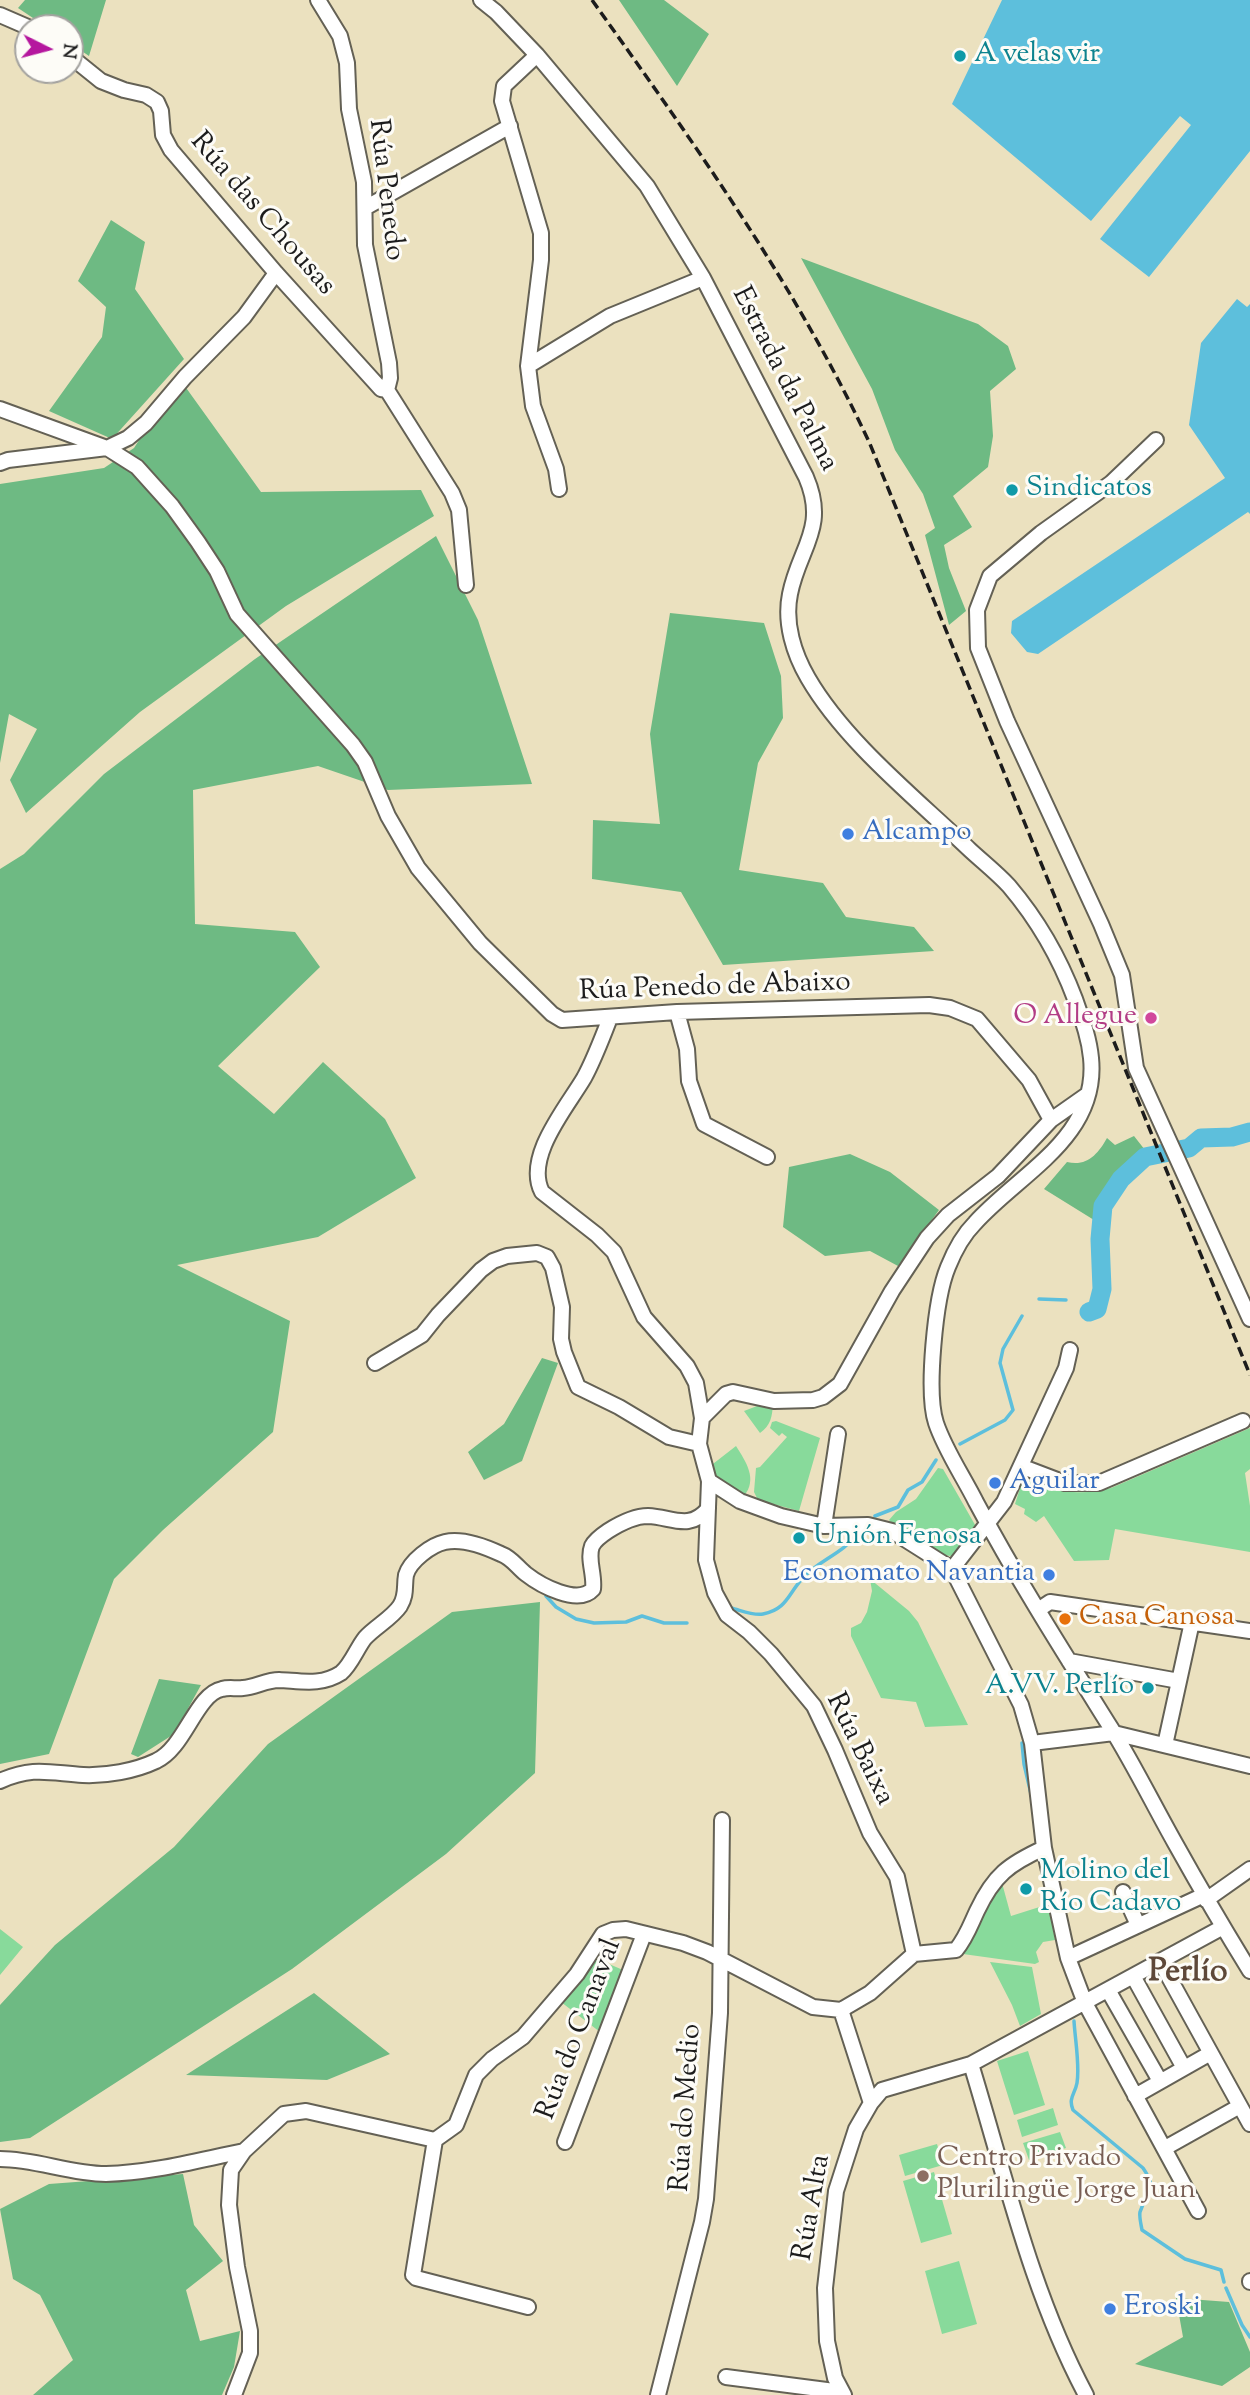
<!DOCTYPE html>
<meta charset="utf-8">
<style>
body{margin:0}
#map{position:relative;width:1250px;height:2395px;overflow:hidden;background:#ebe1bf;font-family:"Sorts Mill Goudy",serif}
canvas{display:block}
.north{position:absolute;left:14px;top:14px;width:70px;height:70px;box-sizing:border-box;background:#fdfcf7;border:2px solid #a3a29f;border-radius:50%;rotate:96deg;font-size:19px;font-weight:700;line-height:28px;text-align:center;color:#1c1c1c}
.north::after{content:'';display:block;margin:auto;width:24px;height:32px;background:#b5179e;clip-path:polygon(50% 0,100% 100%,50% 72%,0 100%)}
</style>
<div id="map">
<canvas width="1250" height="2395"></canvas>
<div class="north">N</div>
</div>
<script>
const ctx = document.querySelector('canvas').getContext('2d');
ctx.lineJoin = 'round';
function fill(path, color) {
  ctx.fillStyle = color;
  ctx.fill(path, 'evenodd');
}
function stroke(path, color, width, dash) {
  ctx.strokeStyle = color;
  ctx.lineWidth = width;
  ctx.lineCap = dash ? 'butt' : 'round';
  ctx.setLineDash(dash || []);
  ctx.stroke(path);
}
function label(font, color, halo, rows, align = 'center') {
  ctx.font = font + ' "Sorts Mill Goudy",serif';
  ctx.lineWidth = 6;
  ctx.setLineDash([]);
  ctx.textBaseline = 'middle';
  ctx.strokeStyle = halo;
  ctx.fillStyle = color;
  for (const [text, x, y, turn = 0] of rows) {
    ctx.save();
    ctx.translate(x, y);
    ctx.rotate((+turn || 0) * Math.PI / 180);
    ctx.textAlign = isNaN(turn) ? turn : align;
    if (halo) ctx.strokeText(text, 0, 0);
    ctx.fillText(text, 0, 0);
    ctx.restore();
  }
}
const green = new Path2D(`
 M765,1403L773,1404C772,1417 771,1425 760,1433L744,1411Z
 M776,1421L820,1438L799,1511L758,1500L754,1492L756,1468L760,1467L787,1437L782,1433L779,1436L770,1428L772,1422Z
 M1250,1428V1469L1245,1473L1250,1506V1552L1115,1529L1109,1560L1074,1561L1044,1516L1036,1522L1024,1514L1025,1509L1015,1504L1021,1485C1042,1473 1048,1486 1067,1491C1083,1494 1096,1491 1111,1488Z
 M736,1446C746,1462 758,1479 744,1496L714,1476L709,1467Z
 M938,1468L943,1469L978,1530L952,1556C932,1556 902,1535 889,1520L896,1512L916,1499Z
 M870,1579L909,1611L918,1622L968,1725L925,1727L916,1702L881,1698L851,1636V1628L861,1623L867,1612L872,1591Z
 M1002,1883L1011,1916L1049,1904L1055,1940L1043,1942L1036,1952L1039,1962L1035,1964L963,1954L989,1897Z
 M0,1929L23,1947L0,1975Z
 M595,1958L623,1970L600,2032L561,2002Z
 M990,1962L1032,1967L1041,2014L1020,2026L1012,2005Z
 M1028,2051L1045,2105L1014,2115L997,2061Z
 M1053,2108L1058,2125L1022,2137L1017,2120Z
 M1060,2132L1066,2148L1029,2160L1023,2143Z
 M937,2144L943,2165L905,2176L899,2155Z
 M934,2172L952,2234L921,2243L903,2181Z
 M959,2261L977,2324L942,2334L925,2271Z`);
const forest = new Path2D(`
 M25,0H106L89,56L70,43V28H48L18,8Z
 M619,0H664L709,34L677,86Z
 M111,220L145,242L135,289L184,359L112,439L49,411L102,337L106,307L78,281Z
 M801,258L978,324L1008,346L1016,369L990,391L993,436L988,467L953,496L972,527L944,545L949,568L966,611L949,625L925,535L935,528L923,494L895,450L872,389Z
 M179,378L261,492L421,490L434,516L286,606L140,712L26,813L10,780L37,729L9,714L0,763V484L104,468L134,448Z
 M436,536L478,620L532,784L388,790L318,766L193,790L195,924L295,932L320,967L218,1066L274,1114L323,1062L385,1119L416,1178L318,1237L177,1265L290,1321L273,1432L163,1530L114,1579L49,1754L0,1764V869L24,854L104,774L255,659Z
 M670,613L764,623L781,676L783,718L758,763L739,870L823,883L846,917L914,927L934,951L723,965L681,892L592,879L593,820L660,824L650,734Z
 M1134,1136L1145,1150L1110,1183L1094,1220L1044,1189L1067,1162C1087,1167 1098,1154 1107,1138L1115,1145Z
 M850,1154L890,1172L939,1210L898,1266L870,1251L825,1256L783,1227L789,1167Z
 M542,1358L558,1363L522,1461L484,1480L468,1452L504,1424Z
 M540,1602L535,1773L446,1854L292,1969L30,2138L0,2142V2005L55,1945L174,1847L268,1744L452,1612Z
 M159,1679L201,1685L174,1734L138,1757L131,1754Z
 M314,1993L390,2054L327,2080L186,2075Z
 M183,2174L194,2225L223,2261L186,2290L200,2341L240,2331L234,2367L222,2395H33L73,2360L40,2295L13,2279L0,2209L49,2184Z
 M1176,2298L1229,2302L1250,2352V2367L1222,2386L1135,2364L1183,2337Z`);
const water = new Path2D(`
 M1002,0H1250V151L1149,277L1100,239L1191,125L1180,116L1091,221L952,104Z
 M1237,299L1247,307L1250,304V514L1248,512L1038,654L1027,652L1011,633L1012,621L1225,478L1189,425L1201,343Z`);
const stream = new Path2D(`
 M1039,1299L1066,1300
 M960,1444L1005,1420L1013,1410L1000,1363L1003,1349L1022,1316
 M875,1516L898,1507L908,1490L922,1482L936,1460
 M546,1596L556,1607L576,1619L594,1623L626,1622L642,1616L664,1623H687
 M731,1608C740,1610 753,1616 763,1614C787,1609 788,1594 802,1579C817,1561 843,1554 857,1534
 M1022,1743L1024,1764L1032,1798
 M1074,2021C1075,2039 1080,2066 1077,2083C1075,2094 1068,2098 1073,2110L1143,2168C1159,2191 1146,2192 1140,2212C1139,2217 1141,2224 1142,2230L1185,2259L1221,2270L1224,2282
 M1226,2288L1242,2325L1250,2337`);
const river = new Path2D(`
 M1089,1312L1097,1309L1102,1289L1100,1239L1103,1206L1121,1179L1145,1157L1189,1148L1201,1138L1232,1137L1250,1132`);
const minor = new Path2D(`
 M318,0L340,36L347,63L349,109L364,182L365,245L389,363L390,378L387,390
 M481,0L496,12L537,55L647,186L703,278L806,477C828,528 799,548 790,594C784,623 794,654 808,678C845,742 917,799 970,850C983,862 997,873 1009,886C1037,919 1060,959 1075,999C1082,1019 1089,1037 1091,1058C1099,1137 1020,1173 975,1223C963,1235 954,1252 948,1267C935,1298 926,1393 936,1423C945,1450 963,1476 976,1502C1017,1579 1064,1653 1111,1728C1134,1765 1153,1804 1175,1843C1199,1886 1224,1929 1250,1971
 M0,15L30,28
 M537,55L504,86L502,101L541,233V260L528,366L533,406L556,469L559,489
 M70,56L101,81L124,90L146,95L157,102L161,111L163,135L171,150L276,273L381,389L387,390
 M365,208L510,126
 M528,366L610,316L703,278
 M387,390L452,493L459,510L466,585
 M0,409L107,448L137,467L172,506L198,542L217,571L237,614L353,745L365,762L388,816L418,868L480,943L552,1014L562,1020L677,1012L929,1005L950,1008L977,1019L1029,1080L1051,1120
 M1156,440L1111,483L1041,533L990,576L977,610L978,648L1007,721L1101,924L1122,975L1136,1068L1250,1319
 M0,463L8,460L107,448L128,438L146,423L185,377L244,317L276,273
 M677,1012L687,1049L689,1081L704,1124L767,1157
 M610,1018C602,1038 594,1060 584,1078C567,1107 524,1157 542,1192L597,1235L614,1252L644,1317L687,1366L696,1383L702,1418L699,1444L709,1481L706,1560L715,1593L727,1615L749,1632L771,1654L814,1706L835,1750L870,1833L897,1877L914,1954
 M375,1363L422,1335L438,1315L481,1270L493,1261L507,1256L537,1253L547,1257L553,1268L562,1307L561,1339L564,1352L578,1387L619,1407L669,1437L699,1444
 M702,1418L726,1394L733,1392L774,1401L813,1400L823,1397L840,1384L892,1291L927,1238L948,1215L998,1176L1051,1120L1088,1094
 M1023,1467L1065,1483H1099L1243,1421
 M709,1481L740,1501L781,1516L824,1526L868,1525L892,1531L952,1569L1021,1705L1032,1743L1044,1848L1068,1958L1085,2003L1198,2211
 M824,1526L838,1434
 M952,1569L1004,1502L1066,1368L1070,1350
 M1038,1610L1050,1602L1250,1631
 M1069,1661L1179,1681
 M1032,1743L1114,1733L1250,1766
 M1165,1745L1192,1622
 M0,1781C33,1766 50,1773 83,1775C106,1776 135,1771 156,1761C185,1748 196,1694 222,1689C229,1687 236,1689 243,1688C255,1687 267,1680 279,1680C301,1681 321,1686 341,1673C351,1665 357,1648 365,1638C375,1627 392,1618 400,1606C407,1595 404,1586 406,1575C410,1561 431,1545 445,1542C462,1538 486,1547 501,1554C512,1558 517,1567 526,1574C540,1585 578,1606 593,1589C595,1575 587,1559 592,1546C595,1540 602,1535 608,1531C619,1524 634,1516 648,1516C672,1517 689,1531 708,1509
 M1123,1892L1138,1925
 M1206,1900L1250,1869
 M1068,1958L1204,1895
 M1160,1961L1250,2124
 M1133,1976L1184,2068
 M1108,1990L1160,2081
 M841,2010L870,1993L914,1954L956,1950C966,1938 970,1926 977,1911C994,1875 1009,1864 1044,1848
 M971,2064C1005,2175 1031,2292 1086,2395
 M1135,2096L1209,2054
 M565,2142L644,1934
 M1165,2148L1240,2106
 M0,2159C36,2159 70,2174 106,2174C152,2173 199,2160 244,2151
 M1250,2281V2282
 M528,2307L416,2278L413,2275L435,2140L456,2125L476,2075L492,2059L523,2037L577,1974L603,1934L613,1930L626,1929L683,1943L707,1952L813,2007L841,2010L871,2103
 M726,2377L842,2392
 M234,2395L250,2353V2331L237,2267L229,2205L231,2170L244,2151L284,2114L306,2111L435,2140
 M658,2395L702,2222L706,2199L720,2013L722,1820
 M844,2395L835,2378L827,2341L825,2288L836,2191L856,2129L871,2103L882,2090L971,2064L1223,1927`);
const rail = new Path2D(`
 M592,0C693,142 796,285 870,444L1250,1375`);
const markers = [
 [960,56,7,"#0f9aa8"],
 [1012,490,7,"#0f9aa8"],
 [848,834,7,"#3f7fe0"],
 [1151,1018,7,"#d1479c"],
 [995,1483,7,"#3f7fe0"],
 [799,1538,7,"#0f9aa8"],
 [1049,1575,7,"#3f7fe0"],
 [1065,1619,7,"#e8710a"],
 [1148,1688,7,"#0f9aa8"],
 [1026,1889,7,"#0f9aa8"],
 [923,2176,7,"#8d6e63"],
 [1110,2309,7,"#3f7fe0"]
];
const cultureNames = [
 ["A velas vir",974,56],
 ["Sindicatos",1026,490],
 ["Unión Fenosa",813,1538],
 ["A.VV. Perlío",1134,1688,"right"],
 ["Molino del",1040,1873],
 ["Río Cadavo",1040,1905]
];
const streetNames = [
 ["Rúa Penedo",384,190,83],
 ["Rúa das Chousas",261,215,49],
 ["Estrada da Palma",783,380,63],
 ["Rúa Penedo de Abaixo",715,989,-2],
 ["Rúa Baixa",858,1750,64],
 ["Rúa do Canaval",581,2030,-69],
 ["Rúa do Medio",688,2108,-86],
 ["Rúa Alta",814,2208,-80]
];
const shopNames = [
 ["Alcampo",862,834],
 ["Aguilar",1009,1483],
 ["Economato Navantia",1035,1575,"right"],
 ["Eroski",1124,2309]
];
const hotelNames = [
 ["O Allegue",1137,1018]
];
const foodNames = [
 ["Casa Canosa",1079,1619]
];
const educationNames = [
 ["Centro Privado",937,2160],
 ["Plurilingüe Jorge Juan",937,2192]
];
const quarterNames = [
 ["Perlío",1188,1975]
];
fill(green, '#88da9b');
fill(forest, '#6eba83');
fill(water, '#5dbfdc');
stroke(stream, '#5dbfdc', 3.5);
stroke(river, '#5dbfdc', 19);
stroke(minor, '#646155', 18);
stroke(minor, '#fff', 14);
stroke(rail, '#1c1c1c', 3.5, [10, 5]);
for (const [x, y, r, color] of markers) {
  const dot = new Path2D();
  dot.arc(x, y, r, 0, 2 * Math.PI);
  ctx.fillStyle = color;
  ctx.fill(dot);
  stroke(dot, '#fdfcf7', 2.5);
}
label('28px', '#0d838f', '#fdfcf7', cultureNames, 'left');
label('28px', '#1c1c1c', '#fdfcf7', streetNames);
label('28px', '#366cbe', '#fdfcf7', shopNames, 'left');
label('28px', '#b23c85', '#fdfcf7', hotelNames, 'right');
label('28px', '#c56008', '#fdfcf7', foodNames, 'left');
label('28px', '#785e54', '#fdfcf7', educationNames, 'left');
label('bold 32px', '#5e4838', '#fdfcf7', quarterNames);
</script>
